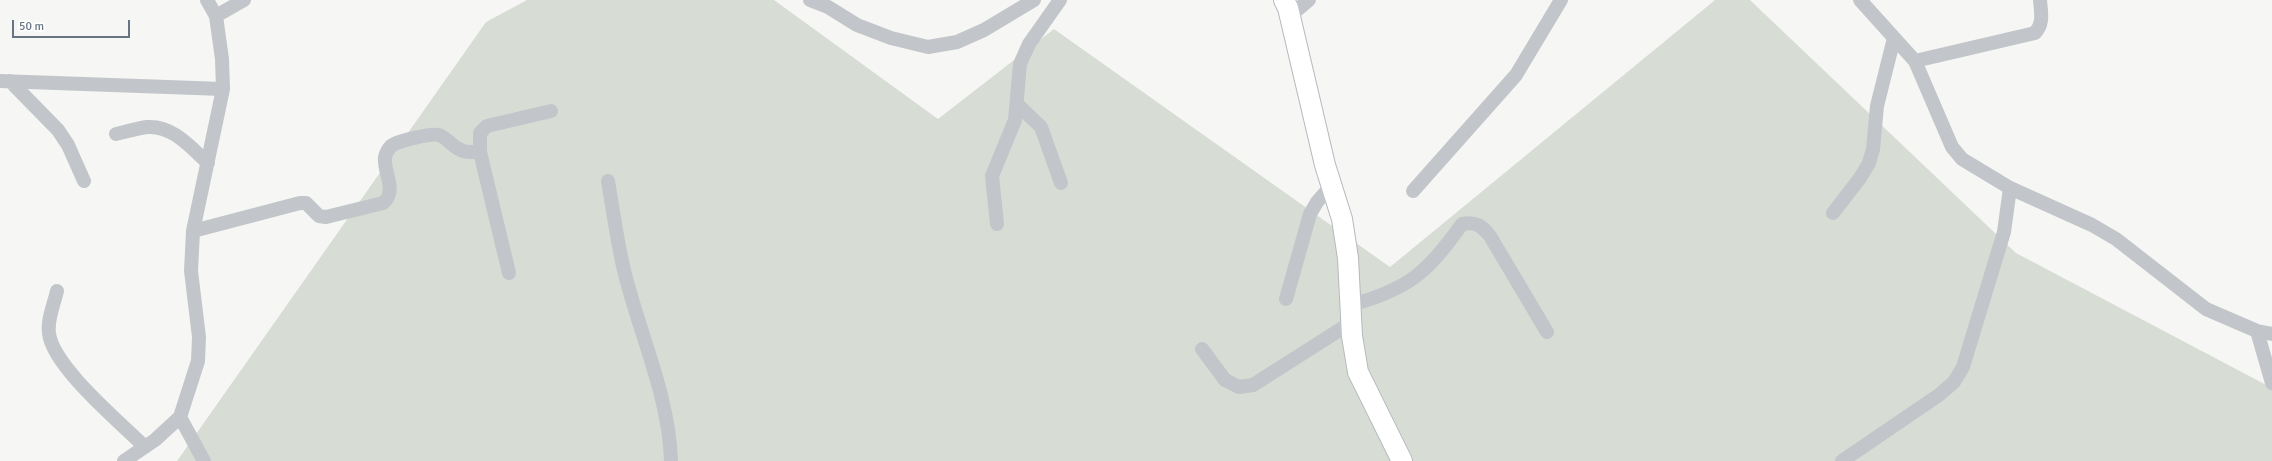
<!DOCTYPE html>
<style>
body{margin:0}
#map{position:relative;width:2272px;height:461px;overflow:hidden;background:#f6f7f4;font-family:Signika,sans-serif}
canvas{display:block}
.scale{position:absolute;left:12px;top:20px;width:118px;height:18px;box-sizing:border-box;border:2px solid #677483;border-top:0;padding-left:5px;font-size:12px;line-height:14px;white-space:nowrap;color:#677483;-webkit-text-stroke:3px #fff;paint-order:stroke}
</style>
<div id="map">
<canvas width="2272" height="461"></canvas>
<div class="scale">50 m</div>
</div>
<script>
const ctx = document.querySelector('canvas').getContext('2d');
ctx.lineJoin = 'round';
function fill(path, color) {
  ctx.fillStyle = color;
  ctx.fill(path, 'evenodd');
}
function stroke(path, color, width, dash) {
  ctx.strokeStyle = color;
  ctx.lineWidth = width;
  ctx.lineCap = dash ? 'butt' : 'round';
  ctx.setLineDash(dash || []);
  ctx.stroke(path);
}
const green = new Path2D(`
 M527,0H774L938,119L1054,29L1390,267L1715,0H1750L2016,253L2272,388V461H177L486,22Z`);
const street = new Path2D(`
 M810,0L828,7L857,25L891,38L928,47L957,42L984,30L1034,0
 M1860,0L1915,61L1952,147L1962,159L2010,188L2092,225L2116,239L2206,309L2257,331L2272,334
 M216,16L244,0
 M1290,16L1309,0
 M1915,61L2035,33C2044,23 2041,13 2040,0
 M0,81L223,89
 M10,81L58,130L68,145L84,181
 M1017,104L1041,127L1061,183
 M116,134C126,132 137,128 147,127C173,125 191,148 208,163
 M608,181C613,210 617,241 624,270C639,333 669,395 671,461
 M1413,191L1516,75L1561,0
 M1833,213L1860,178L1869,163L1873,149L1877,106L1894,38
 M997,224L992,176L1015,120L1020,64L1029,44L1060,0
 M193,231L300,203H306L319,216L326,217L383,203C398,191 383,172 385,157C386,153 388,149 391,146C397,141 431,133 439,135C447,138 451,145 459,149C464,153 474,152 480,152
 M509,273L480,152V133L487,126L551,111
 M57,291C54,304 47,320 49,333C52,366 121,423 145,447
 M1286,299L1310,214L1317,202L1331,186
 M1351,305C1409,289 1428,272 1462,224C1476,221 1482,226 1490,236L1547,332
 M2257,331L2272,383
 M1202,349L1225,380L1239,387L1253,385L1352,322
 M180,417L204,461
 M124,461L155,440L180,417L198,361L199,337L191,271L193,231L223,89L222,59L216,16L207,0
 M1842,461L1939,395L1954,382L1963,367L2004,232L2010,188`);
const secondary = new Path2D(`
 M1284,0L1288,8L1325,165L1342,219L1348,258L1352,336L1358,372L1402,461`);
fill(green, '#d7ddd5');
stroke(secondary, '#b5b9bd', 22);
stroke(street, '#c2c5c9', 14);
stroke(secondary, '#fff', 20);
</script>
